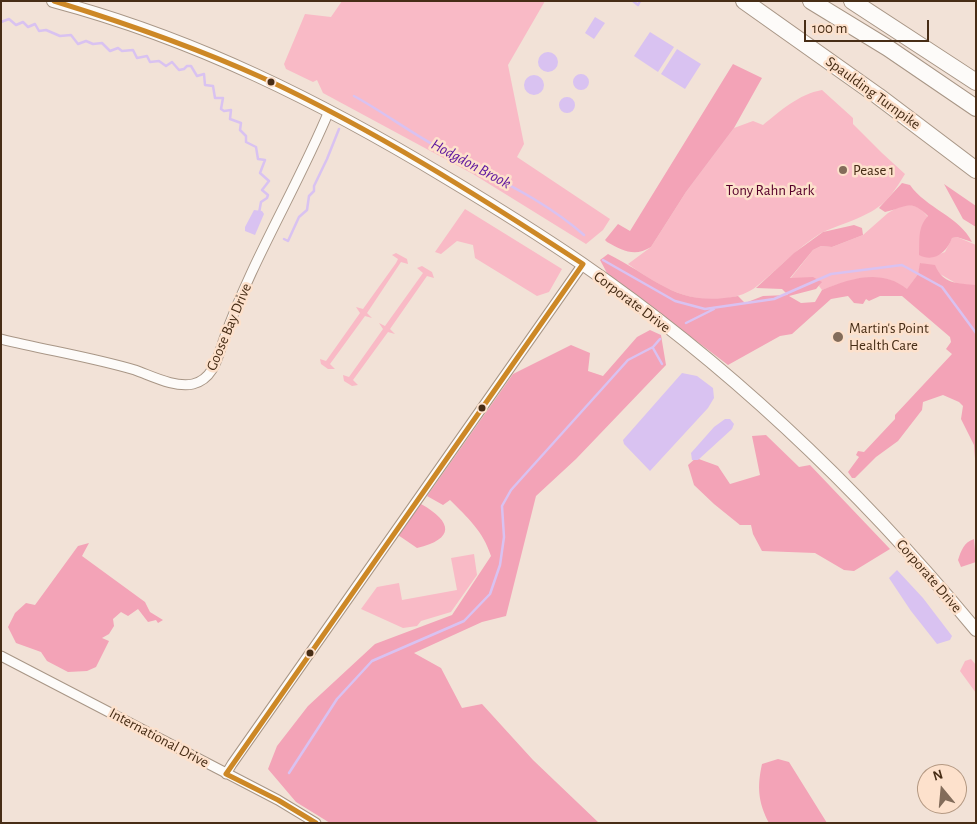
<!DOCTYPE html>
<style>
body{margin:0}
#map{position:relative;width:977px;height:824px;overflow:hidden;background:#f2e2d7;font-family:"Alegreya Sans",sans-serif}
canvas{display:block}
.frame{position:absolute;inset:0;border:2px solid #472d16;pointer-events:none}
.north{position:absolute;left:917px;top:764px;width:50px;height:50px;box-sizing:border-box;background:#fde1cc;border:1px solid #b49983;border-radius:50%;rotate:343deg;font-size:14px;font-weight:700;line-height:20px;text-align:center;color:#472d16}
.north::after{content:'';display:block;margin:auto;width:18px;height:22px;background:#836c5a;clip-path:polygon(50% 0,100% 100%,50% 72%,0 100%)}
.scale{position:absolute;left:804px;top:20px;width:125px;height:22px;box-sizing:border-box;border:2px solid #472d16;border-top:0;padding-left:6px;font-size:15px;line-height:18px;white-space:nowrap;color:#472d16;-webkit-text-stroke:4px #fde1cc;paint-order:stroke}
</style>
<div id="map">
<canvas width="977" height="824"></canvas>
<div class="frame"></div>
<div class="north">N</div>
<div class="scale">100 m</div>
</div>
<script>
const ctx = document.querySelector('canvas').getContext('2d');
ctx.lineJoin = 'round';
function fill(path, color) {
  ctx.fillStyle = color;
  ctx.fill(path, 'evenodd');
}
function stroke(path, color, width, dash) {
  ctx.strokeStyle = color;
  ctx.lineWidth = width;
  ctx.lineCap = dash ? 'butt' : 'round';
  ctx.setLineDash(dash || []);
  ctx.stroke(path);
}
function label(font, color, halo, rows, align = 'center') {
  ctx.font = font + ' "Alegreya Sans",sans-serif';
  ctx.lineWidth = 5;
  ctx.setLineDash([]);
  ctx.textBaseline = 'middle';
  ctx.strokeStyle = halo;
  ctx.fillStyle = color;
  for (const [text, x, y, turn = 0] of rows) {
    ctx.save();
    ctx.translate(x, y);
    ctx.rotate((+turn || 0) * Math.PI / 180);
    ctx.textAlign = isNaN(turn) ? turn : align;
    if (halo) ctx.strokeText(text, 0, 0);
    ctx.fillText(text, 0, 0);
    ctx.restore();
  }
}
const green = new Path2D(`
 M342,1H545L508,65L524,144L517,157L610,219L603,230L586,244L473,174L323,93L317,80L313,82L286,69L284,64L305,14L331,17Z
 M822,90L853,118V124L882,153L905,174C887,204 879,210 846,223C838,226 829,229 821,233C797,248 778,269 757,286C749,293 738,296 729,298C690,305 659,286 628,264L651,247L686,192L734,128L753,121L763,125C780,111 799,94 822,90Z
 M911,205L920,208L928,217L919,255H937L945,252L952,238L957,237L976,245V285H959L921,263L918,274L907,290C882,268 849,280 822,290L819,286L821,282L790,279L813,250L821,246L832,247L863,235L888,213L900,206Z
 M465,209L562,269L549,292L537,296L475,258L473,245L457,241L441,254L435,252Z
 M396,253L407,259L408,264L401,262L367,313L372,318L365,316L330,364L335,369H328L321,364L320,359L326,361L360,313L356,307L363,309L396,263L398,259L392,255Z
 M422,266L432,272L434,278L427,276L390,329L395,334L388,332L353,380L358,385L352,386L344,381L343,375L349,377L383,329L379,323L385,326L423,273L417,268Z
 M474,554L477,575L451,612L421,621L417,626L403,628L361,609L377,587L399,583L402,600L457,590L451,558Z
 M971,659L976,665V693L960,671L965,661Z`);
const forest = new Path2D(`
 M733,64L762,78L734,128L686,192L651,247C635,257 623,251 607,242L605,240L618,224L630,231Z
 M902,183L910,185C926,208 960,217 972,242L957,237L952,238C947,252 934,263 919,255C920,240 917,228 928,216C910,198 905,208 885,212L879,208Z
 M944,184L976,206V227L963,219Z
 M854,225L862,228L863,235L832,247L821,246L813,250L790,278L813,277L822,282L816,289L789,296L801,303L815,302L822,290C849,279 881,268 907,289L918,274L920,263L935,265C943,285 958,283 976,285V472L974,445L961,419L963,406L959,402L943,395L923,402L922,410L898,441L876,457L855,478H852L848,472L859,457L856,455L858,451L864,452L895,419V415L952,354L946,349L951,342L950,337L902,296H880L869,301L866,299L863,304L854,303L848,296L831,299L792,334L780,336L728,365L607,273L600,260L608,254C658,279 677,308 738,296L745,303L763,296L788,295L782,289L756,288L794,253L823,232Z
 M650,330L661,335L666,365L576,459L536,496L506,616L482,622L414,653L441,668L462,708L482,704L533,760L599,823H330L296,802L268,769L277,746L308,706L375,644L452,615L491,556C483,531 468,518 450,500L443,505L427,496L513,374L571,345L590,353L588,371L603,376L637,337Z
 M766,435L799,467L810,465L890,549L854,571L844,570L815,553L762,551L753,534L751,525H740L714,504L694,485L688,465L696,458L718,466L730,484L760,475L752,436Z
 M421,504C453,522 455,539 417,548L398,535Z
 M974,539L976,562L961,567L958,560C961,551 964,542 974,539Z
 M89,543L82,556L145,602L150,612L163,620L158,623L156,620L148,622L138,609L128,616L121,612L113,619L114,626L109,634L102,638L109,641L96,667L87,671L68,672L47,661L41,652L16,643L8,627L15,613L26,603L35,605L78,546Z
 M778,759L789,762L827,823H769C758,802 757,787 762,764Z`);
const water = new Path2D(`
 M595,17L605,23L594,39L585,33Z
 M650,32L674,47L658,72L634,56Z
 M677,49L701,64L685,89L661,74Z
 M538 62a10 10 0 1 1 20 0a10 10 0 1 1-20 0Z
 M573 82a8 8 0 1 1 16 0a8 8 0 1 1-16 0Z
 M524 85a10 10 0 1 1 20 0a10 10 0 1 1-20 0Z
 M559 105a8 8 0 1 1 16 0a8 8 0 1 1-16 0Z
 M254,210L262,211L264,214L255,235L245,231V227Z
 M682,373L697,376L713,388L714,398L708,408L650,471L624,444L623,440Z
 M725,419H730L734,424L732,429L698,460H692L691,453L714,427Z
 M897,570L923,598L952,636L950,640L937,644L911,611L889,578Z`);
const stream = new Path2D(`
 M633,1L638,5L640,1
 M1,22L9,19L16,25L23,22L28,27L35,24L39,31L46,30L60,36L71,35L78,44L86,41L93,44L102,43L110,51L118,48L122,51L133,50L137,58L147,56L150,62L159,61L166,66L172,62L179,70L184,69L187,66H191L197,76L204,74L205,85L213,86L215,98H223L221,109L224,111L231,110L230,119L241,123L240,130L246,136V142L256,147L258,159L265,160L260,173L269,181L262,190L268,195L267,198L261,202L259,213
 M354,96C385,113 412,134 443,150C492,177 542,198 584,235
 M284,239L288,241L299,217L307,210L309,196L314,191V186L327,159L339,129
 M603,260L675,301L705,309L774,299L831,274L902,265L942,287L976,333
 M686,323L714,309
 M653,348L662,364
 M289,773L337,699L372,661L464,621L490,594L500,565L504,537L502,506L511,490L628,360L653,347L660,339`);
const street = new Path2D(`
 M1,339C45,350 91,357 135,370C152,376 175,388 193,384C214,379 218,356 224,339C252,260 297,188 329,111
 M1,656L278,800L316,823
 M226,774L232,764L583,264`);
const secondary = new Path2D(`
 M53,1C196,39 321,102 447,178C492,205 537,233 581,263C729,365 862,492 976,630`);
const highway = new Path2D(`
 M744,1L878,96L976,170
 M811,1L888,48L976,108
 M852,1L976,82`);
const bus1 = new Path2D(`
 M54,1C125,23 195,47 263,78C375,130 480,197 583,264L226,774L278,800L316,823`);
const markers = [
 [271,82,4.5,"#472d16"],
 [843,170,5,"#836c5a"],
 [838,337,6,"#836c5a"],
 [482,408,4.5,"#472d16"],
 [310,653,4.5,"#472d16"]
];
const streetNames = [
 ["Spaulding Turnpike",873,93,36],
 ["Corporate Drive",632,302,37],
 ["Goose Bay Drive",229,327,-67],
 ["Corporate Drive",929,576,49],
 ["International Drive",159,738,28]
];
const poiNames = [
 ["Pease 1",853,170],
 ["Martin's Point",849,328],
 ["Health Care",849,345]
];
const parkNames = [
 ["Tony Rahn Park",770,190]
];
const waterNames = [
 ["Hodgdon Brook",471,164,28]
];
fill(green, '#f9bac6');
fill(forest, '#f3a3b7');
fill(water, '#d9c2f1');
stroke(stream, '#d9c2f1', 2.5);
stroke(street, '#a89686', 11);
stroke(secondary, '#a89686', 14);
stroke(highway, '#a89686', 18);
stroke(street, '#fdfbf9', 9);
stroke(secondary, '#fdfbf9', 12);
stroke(highway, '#fdfbf9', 16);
stroke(bus1, '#cd8826', 5);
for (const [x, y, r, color] of markers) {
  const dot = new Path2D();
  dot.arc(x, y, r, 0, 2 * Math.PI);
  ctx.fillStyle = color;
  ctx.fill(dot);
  stroke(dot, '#fde1cc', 2);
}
label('15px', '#472d16', '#fde1cc', streetNames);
label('15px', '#472d16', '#fde1cc', poiNames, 'left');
label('15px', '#56012a', '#fde1cc', parkNames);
label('italic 16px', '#5d159f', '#fde1cc', waterNames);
</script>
